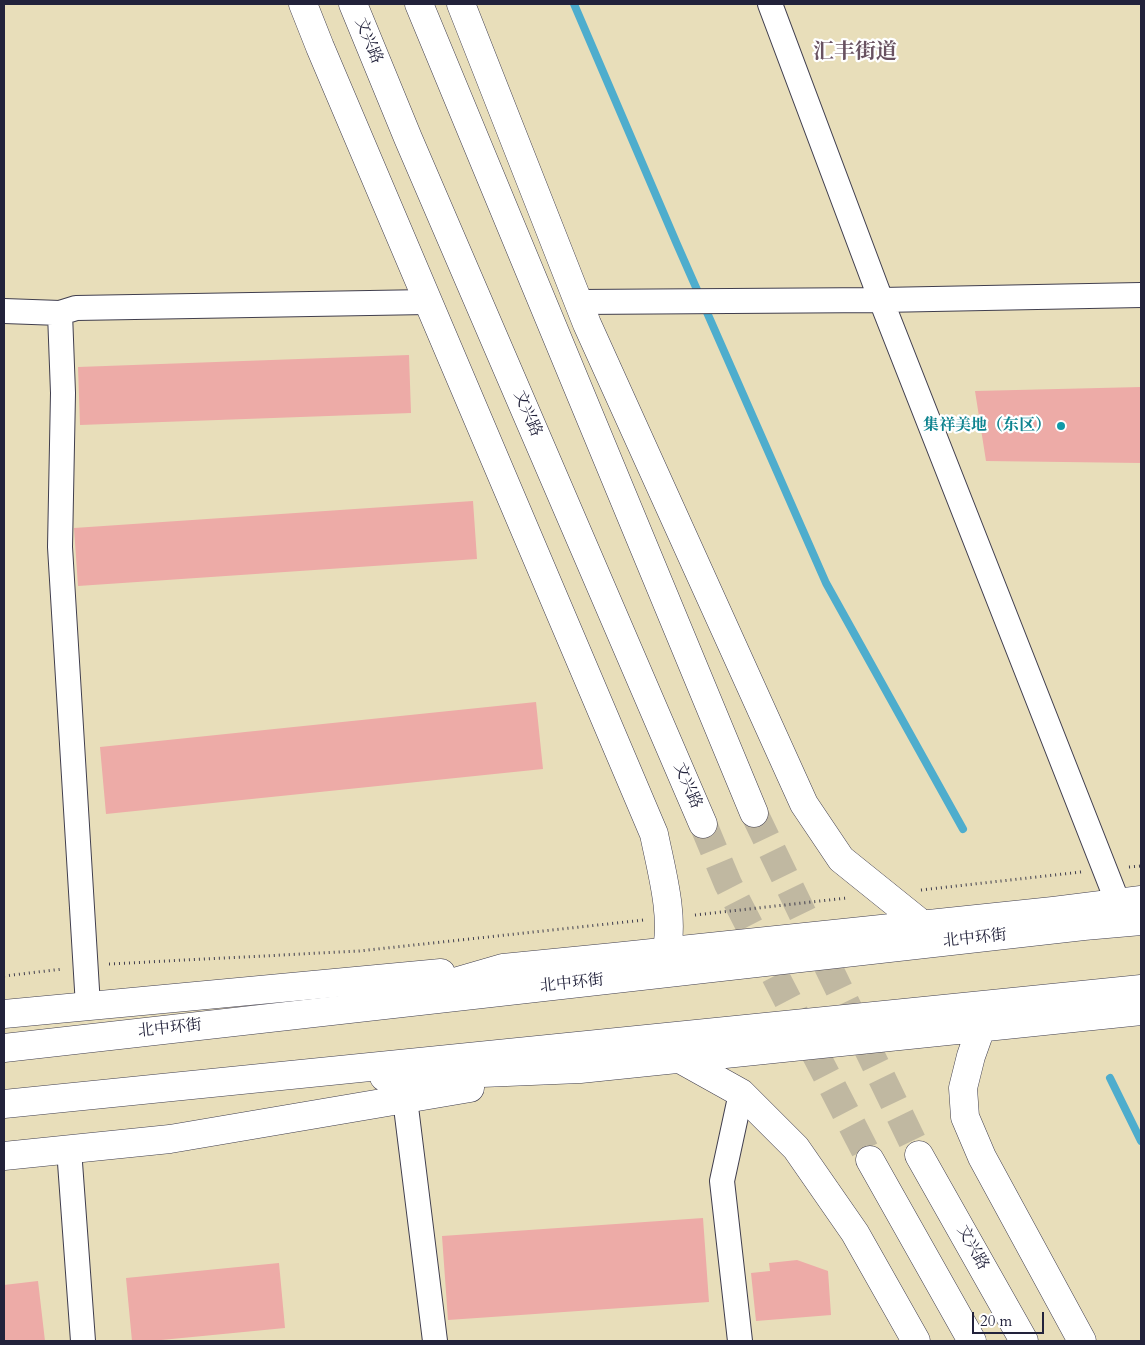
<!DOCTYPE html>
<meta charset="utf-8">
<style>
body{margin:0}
#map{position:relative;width:1145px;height:1345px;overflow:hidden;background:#e8deba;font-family:Cardo,serif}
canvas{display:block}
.frame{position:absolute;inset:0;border:5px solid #22223b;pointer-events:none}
.scale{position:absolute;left:972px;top:1312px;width:72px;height:22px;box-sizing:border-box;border:2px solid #22223b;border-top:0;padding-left:6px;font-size:15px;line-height:18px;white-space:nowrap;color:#22223b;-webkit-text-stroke:4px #fff;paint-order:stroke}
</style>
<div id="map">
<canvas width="1145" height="1345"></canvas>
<div class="frame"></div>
<div class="scale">20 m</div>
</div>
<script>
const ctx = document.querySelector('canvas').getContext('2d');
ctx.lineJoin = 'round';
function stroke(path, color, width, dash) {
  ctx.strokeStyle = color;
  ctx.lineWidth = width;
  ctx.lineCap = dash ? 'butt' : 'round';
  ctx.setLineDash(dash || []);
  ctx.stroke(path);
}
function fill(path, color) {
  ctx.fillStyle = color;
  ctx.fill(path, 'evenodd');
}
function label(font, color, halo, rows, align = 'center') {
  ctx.font = font + ' Cardo,"Noto Serif SC",serif';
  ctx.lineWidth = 4.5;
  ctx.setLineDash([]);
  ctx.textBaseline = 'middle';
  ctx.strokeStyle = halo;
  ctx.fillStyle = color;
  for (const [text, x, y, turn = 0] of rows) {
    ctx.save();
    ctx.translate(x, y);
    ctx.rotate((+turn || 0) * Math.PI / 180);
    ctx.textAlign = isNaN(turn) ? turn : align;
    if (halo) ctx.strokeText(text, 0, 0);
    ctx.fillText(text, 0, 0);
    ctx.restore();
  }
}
const stream = new Path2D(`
 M574,4L676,242L826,583L963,829
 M1110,1078L1141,1141`);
const building = new Path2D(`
 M409,355L411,413L80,425L78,367Z
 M1141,387V463L986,461L975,391Z
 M473,501L477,559L78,586L74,528Z
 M536,702L543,769L106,814L100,747Z
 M703,1218L709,1302L448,1320L442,1236Z
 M797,1260L828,1271L831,1315L756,1321L751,1273L770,1271L769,1263Z
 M279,1263L285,1328L151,1341H132L126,1278Z
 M38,1281L45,1341H4V1285Z`);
const secondaryTunnel = new Path2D(`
 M754,813L919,1155
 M703,824L728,884L870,1160`);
const path = new Path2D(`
 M1129,867L1141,866
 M921,890L1081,872
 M695,915L847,898
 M109,964L359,951L644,920
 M4,976L63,969`);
const street = new Path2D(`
 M770,4L881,300L1118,903
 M578,302L881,300L1141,295
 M4,311L60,313L76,308L428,302
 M60,313L63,393L60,547L88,1006
 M405,1099L435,1341
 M69,1149L83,1341
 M740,1341L722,1181L741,1093`);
const secondary = new Path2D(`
 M303,4L320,47L654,834C661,869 675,918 666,952
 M353,4L408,138L703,824
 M419,4L754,813
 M461,4L587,324L804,804L841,859L923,925
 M410,995L503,968L614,957L1053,911L1141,900
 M4,1014L441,973
 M981,1028L971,1056L963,1088L965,1117L982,1157L1082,1341
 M680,1059L741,1093L796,1148L855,1233L916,1341
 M384,1077L580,1069L1141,1011
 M919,1155L1024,1341
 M4,1156L170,1139L470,1088
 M870,1160L972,1341`);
const highway = new Path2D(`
 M4,1048L1084,926L1141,921
 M4,1104L1141,989`);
const markers = [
 [1061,426,5,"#0f9aa8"]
];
const streetNames = [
 ["文兴路",368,41,68],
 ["文兴路",527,414,67],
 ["文兴路",687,786,67],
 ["北中环街",975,939,-6],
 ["北中环街",572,984,-6],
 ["北中环街",170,1029,-6],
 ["文兴路",972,1248,61]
];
const cultureNames = [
 ["集祥美地（东区）",1051,426]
];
const districtNames = [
 ["汇丰街道",855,53]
];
stroke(stream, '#4eadcd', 8);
fill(building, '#edaba7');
stroke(secondaryTunnel, '#c0b8a1', 28, [28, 14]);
stroke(street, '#403e4e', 26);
stroke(secondary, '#403e4e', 29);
stroke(highway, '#403e4e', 29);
stroke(path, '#403e4e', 3, [1, 4]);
stroke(street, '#fff', 24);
stroke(secondary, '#fff', 28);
stroke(highway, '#fff', 28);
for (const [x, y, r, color] of markers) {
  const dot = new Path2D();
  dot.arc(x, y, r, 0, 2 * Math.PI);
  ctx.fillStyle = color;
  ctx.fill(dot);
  stroke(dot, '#fff', 2);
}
label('16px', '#22223b', '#fff', streetNames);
label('bold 16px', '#0d838f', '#fff', cultureNames, 'right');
label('bold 21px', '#695261', '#fff', districtNames);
</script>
